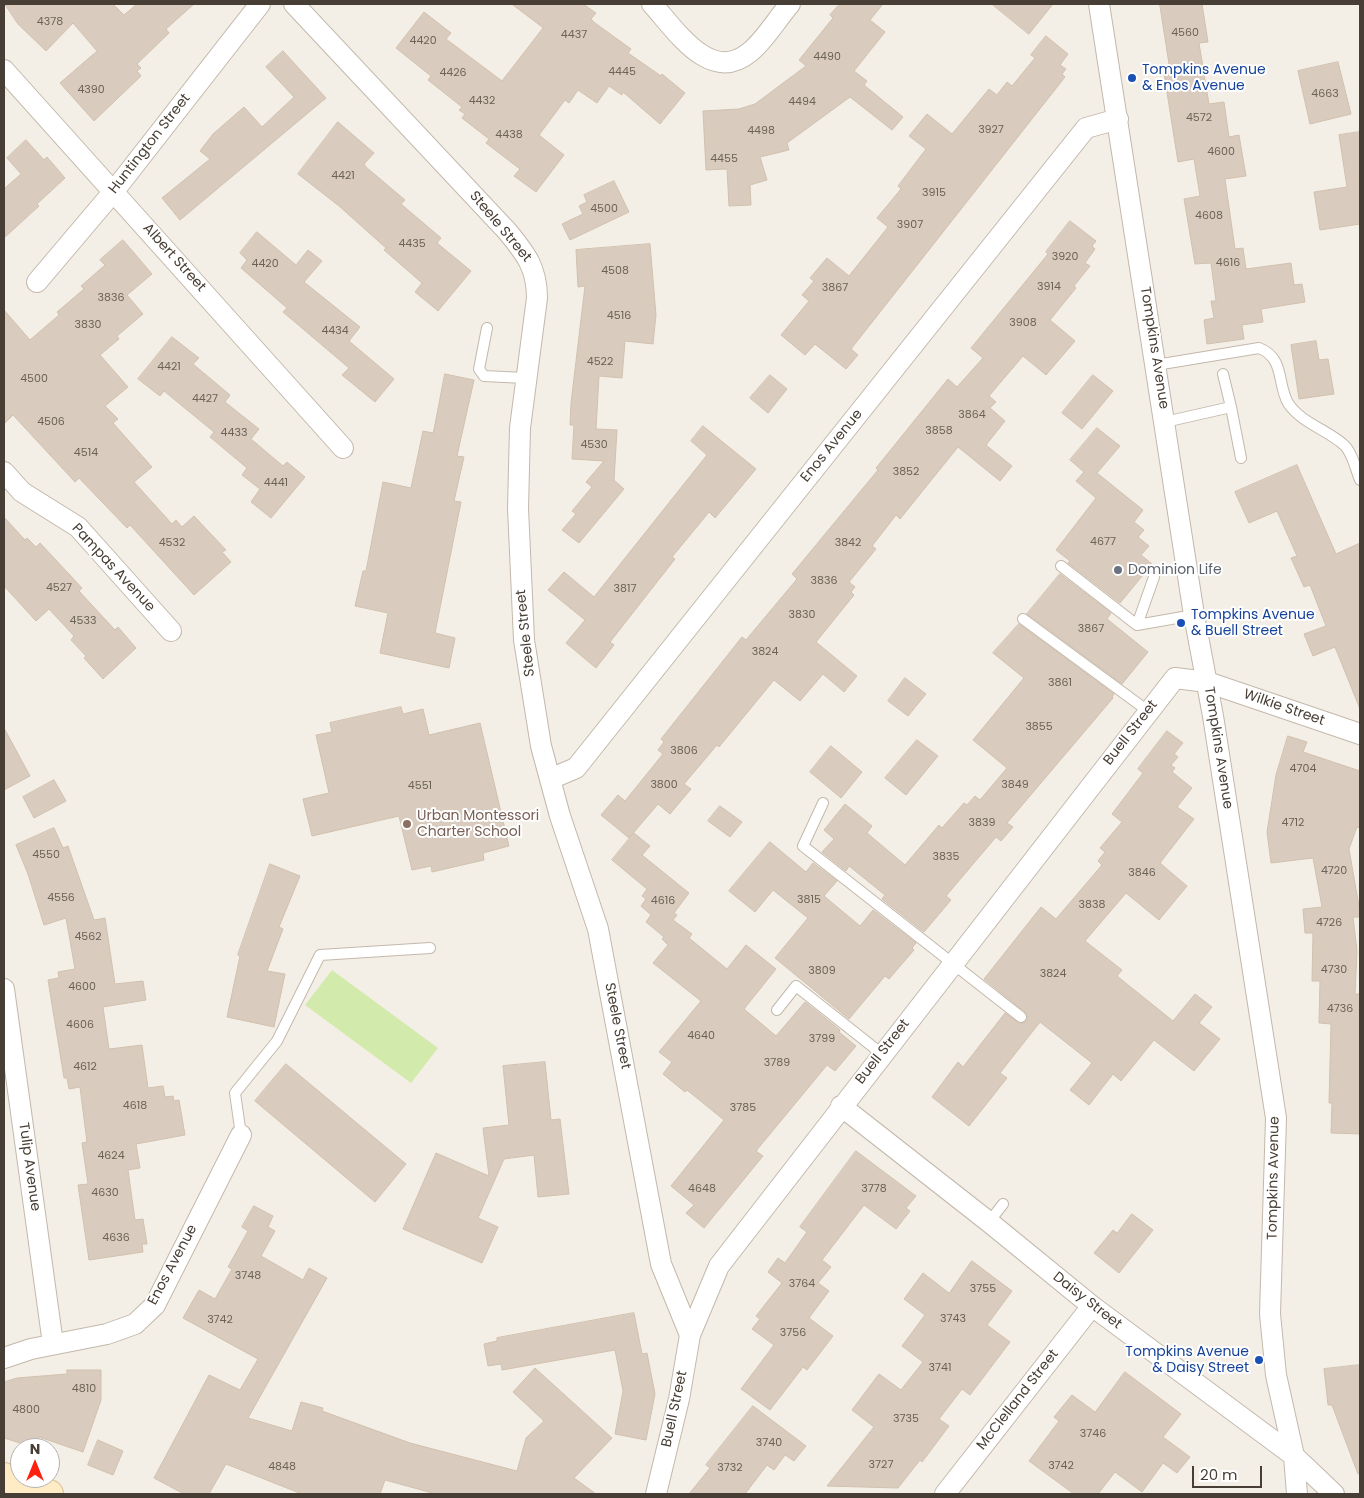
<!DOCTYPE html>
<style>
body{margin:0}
#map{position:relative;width:1364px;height:1498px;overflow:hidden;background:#f4efe6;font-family:Poppins,sans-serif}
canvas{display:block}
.frame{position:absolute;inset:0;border:5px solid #473e35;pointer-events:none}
.north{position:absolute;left:10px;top:1438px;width:50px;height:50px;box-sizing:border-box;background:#fff;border:1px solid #b5b2ae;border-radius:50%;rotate:0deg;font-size:14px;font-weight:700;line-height:20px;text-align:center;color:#473e35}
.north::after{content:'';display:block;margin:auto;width:18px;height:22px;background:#ff2212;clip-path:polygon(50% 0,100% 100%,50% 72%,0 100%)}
.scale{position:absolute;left:1192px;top:1466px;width:70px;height:22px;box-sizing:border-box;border:2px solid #473e35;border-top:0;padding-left:6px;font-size:15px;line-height:18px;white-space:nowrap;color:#473e35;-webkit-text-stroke:4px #fff;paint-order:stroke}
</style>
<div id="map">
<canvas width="1364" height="1498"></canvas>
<div class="frame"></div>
<div class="north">N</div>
<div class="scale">20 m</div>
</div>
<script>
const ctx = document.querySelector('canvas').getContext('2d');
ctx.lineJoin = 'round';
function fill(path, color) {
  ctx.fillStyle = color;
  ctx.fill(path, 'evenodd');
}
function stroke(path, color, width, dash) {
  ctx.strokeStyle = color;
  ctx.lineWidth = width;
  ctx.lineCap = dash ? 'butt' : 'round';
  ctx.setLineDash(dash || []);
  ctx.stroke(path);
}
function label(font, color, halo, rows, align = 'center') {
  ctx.font = font + ' Poppins,sans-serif';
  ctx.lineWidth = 4;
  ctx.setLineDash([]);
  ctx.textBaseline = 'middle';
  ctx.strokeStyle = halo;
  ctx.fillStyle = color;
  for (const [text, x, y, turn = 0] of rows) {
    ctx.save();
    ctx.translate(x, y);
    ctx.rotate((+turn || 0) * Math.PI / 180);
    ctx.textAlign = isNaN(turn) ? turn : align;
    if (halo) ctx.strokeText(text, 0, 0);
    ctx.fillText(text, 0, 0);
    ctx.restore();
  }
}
const green = new Path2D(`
 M332,970L438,1048L411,1083L305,1005Z`);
const building = new Path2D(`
 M5,4H113L124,15L137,4H194L166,29L169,33L137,64L141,68L137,71L141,76L94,121L60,83L97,51L73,23L46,51L18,24Z
 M512,4H583L596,13L591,19L595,23L631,49L628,53L661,76L662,74L685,93L660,124L623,92L622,95L609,86L597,103L578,90L569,103L565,100L539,135L564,155L536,192L514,176L520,169L486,143L489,139L462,118L465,114L459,110L462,107L428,80L431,76L396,48L424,12L451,33L446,39L502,81L543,28Z
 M840,4H883L870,20L885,32L854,71L867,81L864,85L903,117L892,130L850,97L787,143L789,150L760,157L767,180L750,185L751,205L729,206L727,169L706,170L703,111L739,109L755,104L806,66L799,60L833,18L830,15Z
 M992,4H1053L1029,34Z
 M1160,4H1202L1208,42L1199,43L1209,104L1224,102L1229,137L1239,135L1246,176L1225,179L1235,249L1243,248L1246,269L1291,263L1294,285L1302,284L1305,302L1261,309L1263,322L1242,325L1244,339L1207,344L1204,320L1214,318L1211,301H1216L1211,263L1195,264L1184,199L1200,196L1194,159L1178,162L1163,67L1169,66Z
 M1046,36L1068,54L1060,65L1066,69L1062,74L1065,77L851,349L858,355L846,369L815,344L805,355L781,335L809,301L802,295L814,281L810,278L827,258L849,276L888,227L877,218L901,189L898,186L926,149L909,136L927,114L952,134L989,89L997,95L1007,82L1012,86L1035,58L1031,55Z
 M283,51L326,98L180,220L162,198L210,159L200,151L213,134L244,107L262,127L294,97L266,67Z
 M1338,62L1351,114L1310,124L1298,71Z
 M338,122L374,153L364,164L366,167L405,200L401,204L441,238L437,243L471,271L438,311L415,292L422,283L384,250L386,248L339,206L298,174Z
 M1360,132V224L1320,230L1314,192L1347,187L1339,135Z
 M26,140L44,160L47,157L65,178L37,204L39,206L4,238V189L21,174L7,158Z
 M614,181L629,212L570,240L562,224L583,214L579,206L587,202L584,195Z
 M1070,221L1096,241L1092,246L1095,249L1085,263L1090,266L1074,286L1076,288L1050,320L1075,341L1046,375L1023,356L989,396L996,402L990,408L1005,421L986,445L1012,466L1000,481L958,447L900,519L896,515L872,546L876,549L849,582L855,587L851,592L854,595L816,642L857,676L844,692L823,674L800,701L774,680L719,747L717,745L684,784L691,789L670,814L658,804L629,838L601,815L618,795L625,801L663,754L658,750L664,742L661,739L742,637L746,640L797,579L792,574L878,470L876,468L948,379L957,387L983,358L971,348L1048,254L1046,252Z
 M257,232L296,265L308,250L322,261L304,282L360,327L349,341L394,379L375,402L342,375L349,368L283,312L287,308L241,268L247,260L240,253Z
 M123,240L152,274L127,295L143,314L117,336L119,339L100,355L128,387L105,406L118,419L113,423L152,467L134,482L172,524L176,520L182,527L194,516L226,550L222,552L231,562L194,595L130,525L127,528L79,478L75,482L13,415L4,424V310L30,340L59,315L57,312L84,289L81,286L105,265L100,260Z
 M650,244L656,315L653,344L625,341L622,378L599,376L596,429L617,430L614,480L624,489L579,543L562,530L576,514L572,511L592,487L586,482L604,461L572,459L574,425H570L571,403L585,286L578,287L576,250Z
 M172,337L199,358L193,364L230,395L225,402L259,429L251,439L283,466L287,462L305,477L271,518L251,502L260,489L242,475L247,468L210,437L214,432L164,391L160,396L138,379Z
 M1316,341L1319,360L1328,359L1334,394L1299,399L1291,345Z
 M445,374L474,380L457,456L464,457L454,501L461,502L435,633L455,638L449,668L380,653L388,613L355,606L363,571H366L383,482L411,488L423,431L433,433Z
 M770,375L787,389L768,413L750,398Z
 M1093,375L1113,391L1082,429L1062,413Z
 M703,426L756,469L715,518L709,512L672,557L675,559L610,642L614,645L596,668L566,643L585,620L548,590L564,572L594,597L707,455L691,441Z
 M1097,428L1120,446L1097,473L1143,510L1134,522L1144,530L1138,537L1149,546L1141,555L1152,564L1120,603L1068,563L1070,561L1056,550L1096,498L1076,481L1084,472L1070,460Z
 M1297,465L1336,554L1360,543V709L1335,647L1313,656L1304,634L1326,626L1310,585L1304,587L1291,558L1297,556L1277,511L1249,523L1235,492Z
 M4,517L25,540L27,538L36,547L40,543L82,588L79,591L115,630L118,627L136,648L103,679L84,658L86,656L71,640L74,636L49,609L36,621L4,586Z
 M1060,574L1111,613L1107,619L1148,652L1122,684L1027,614Z
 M1019,624L1114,694L1112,697L1113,698L1007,823L1013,827L1001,841L996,837L946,896L951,900L924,932L882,899L885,895L849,866L846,871L822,852L834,839L824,830L845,804L872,826L867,833L905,865L939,825L942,828L964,803L967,805L975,796L980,800L1007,768L973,740L1024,678L993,653Z
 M905,678L926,694L908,716L888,701Z
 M401,707L403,714L423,709L429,735L480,723L509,846L483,853L484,860L432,872L431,866L412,870L399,816L312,836L303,799L329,793L316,735L332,732L330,723Z
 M4,728L30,776L4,790Z
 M1167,731L1183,743L1174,754L1178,757L1171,765L1175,768L1172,772L1192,788L1177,807L1194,819L1160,863L1187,886L1159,920L1126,893L1085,941L1122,970L1117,976L1173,1021L1195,994L1212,1007L1199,1023L1220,1039L1194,1071L1154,1040L1121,1081L1113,1074L1089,1105L1070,1090L1092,1063L1040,1022L1000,1073L1007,1078L969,1126L932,1097L958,1062L963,1067L1005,1013L1020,1024L1026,1022L1028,1017L1025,1012L984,979L1041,907L1056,919L1102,865L1098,861L1105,852L1100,848L1122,822L1112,814L1143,773L1138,769Z
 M1288,736L1307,742L1303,752L1360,771V828L1357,827L1349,849L1360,912V917H1353L1357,951L1355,994H1360V1134L1331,1133L1332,1103H1329L1331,1024L1319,1023L1320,981H1312L1313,933H1305L1303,909L1322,907L1313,858L1271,863L1267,832L1276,775Z
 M917,740L938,756L906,795L885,778Z
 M831,746L862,772L841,798L810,772Z
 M54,780L66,801L34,818L23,797Z
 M720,806L742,822L730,837L708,821Z
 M54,828L63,848L68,846L94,920L105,918L115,984L143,981L146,1000L103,1007L109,1049L142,1045L148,1088L163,1086L165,1097L173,1096L174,1101L179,1100L185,1135L136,1144L140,1168L128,1170L135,1220L143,1219L147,1244H142L143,1252L89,1260L78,1185L88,1184L82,1143L87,1142L80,1087L69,1089L67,1078H64L48,980L59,978L58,972L75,969L66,918L44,925L28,874L16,845Z
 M634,833L650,846L642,855L689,893L674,913L677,915L673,920L692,934L689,938L727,969L746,945L776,969L744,1009L776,1036L805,1002L840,1030L839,1032L856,1046L835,1071L827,1065L756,1151L763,1156L704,1228L686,1213L694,1205L671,1186L724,1120L687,1090L685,1092L663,1074L672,1062L659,1052L701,1001L653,963L668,945L662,939L664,937L646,922L651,915L641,906L646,899L642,896L647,889L612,860Z
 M770,842L806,872L813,863L837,881L824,896L860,926L873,910L916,943L912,948L914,950L889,979L885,976L849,1019L775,958L808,918L773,890L755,912L729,891Z
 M270,864L300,876L279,927L283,929L267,971L285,974L274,1027L227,1017L240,956L238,955Z
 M545,1062L551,1120L560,1119L569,1194L538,1197L534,1155L504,1159L478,1218L498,1227L482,1263L403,1229L436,1153L489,1176L483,1128L509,1125L503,1066Z
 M286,1064L406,1164L375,1202L255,1101Z
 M856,1151L916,1196L906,1208L910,1211L896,1229L864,1205L822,1260L831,1267L818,1283L829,1291L809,1318L833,1336L807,1370L803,1367L770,1410L741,1389L774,1345L752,1329L760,1319L756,1316L782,1283L768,1272L778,1258L785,1263L807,1232L800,1227Z
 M254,1206L273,1216L268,1227L275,1231L261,1256L303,1280L309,1268L327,1278L248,1418L292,1431L301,1402L323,1408L322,1411L410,1443L517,1471L526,1438L544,1421L513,1392L535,1368L612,1438L574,1478L596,1494H436L385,1480L380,1494H302L226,1464L209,1494H184L154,1478L209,1375L240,1390L258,1359L183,1318L199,1290L215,1299L232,1269L228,1267L248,1231L242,1227Z
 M1132,1214L1153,1230L1119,1273L1094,1253L1113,1230L1117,1233Z
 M972,1261L1012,1291L987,1325L1010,1342L970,1395L962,1389L939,1419L949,1426L922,1462L920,1460L898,1488L827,1486L874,1427L852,1410L879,1374L901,1390L923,1362L902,1346L925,1315L904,1299L923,1273L949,1293Z
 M634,1313L642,1354L647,1353L655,1394L646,1440L615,1434L623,1391L615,1350L502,1370L501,1364L488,1366L484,1344L497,1341V1338Z
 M1360,1365V1473L1358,1474L1332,1405H1328L1324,1369Z
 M67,1370H101V1400L83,1452L39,1437L36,1448L4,1438V1382L17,1378L67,1374Z
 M1125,1372L1181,1414L1163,1437L1190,1457L1177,1473L1163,1463L1142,1492L1115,1472L1098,1494H1074L1029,1461L1059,1421L1054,1417L1072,1395L1095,1412Z
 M753,1406L806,1446L794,1461L785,1455L774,1470L767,1465L745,1494H689L710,1468L706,1465Z
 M98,1440L123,1451L113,1475L88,1465Z`);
const lane = new Path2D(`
 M487,328L479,369L484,376L525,378
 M1156,365L1259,348C1285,358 1277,384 1288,403C1301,423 1328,430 1344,445C1352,452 1356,470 1360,480
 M1231,407L1241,458
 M1165,422L1231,407L1223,374
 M1061,566L1137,625L1194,615
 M1023,619L1148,711
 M1137,625L1154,577
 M823,803L803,846L1021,1017
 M777,1010L796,986L882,1054
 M241,1135L235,1093L277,1041L320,955L430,948
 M989,1222L1003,1204`);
const street = new Path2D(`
 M294,4L507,231C526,254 537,268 537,298L520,428L518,508L524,640L541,746L560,816L598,929L661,1264L690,1335
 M652,4C676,30 710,85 750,52C765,40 777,19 790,4
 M1099,4L1194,615L1213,716L1276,1118L1270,1314L1276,1375L1294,1456L1297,1494
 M4,70L343,448
 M37,282L114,191L260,4
 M4,472L22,492L78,527L171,631
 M550,779L576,768L1086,128L1118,119
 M4,989L53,1344
 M841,1106L989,1222L1092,1306L1294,1456L1334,1494
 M4,1358L31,1349L107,1334L135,1324L155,1305L241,1135
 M656,1494L679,1399L690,1335L719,1266L1175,678L1207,682L1360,734
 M945,1494L1092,1306`);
const secondary = new Path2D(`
 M4,1477L49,1494`);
const markers = [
 [1132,78,5,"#1a4fb4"],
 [1118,570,5,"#6b7280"],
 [1181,623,5,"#1a4fb4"],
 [407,824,5,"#8d6e63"],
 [1259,1360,5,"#1a4fb4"]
];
const numberNames = [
 ["4378",50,22],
 ["4560",1185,33],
 ["4437",574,35],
 ["4420",423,41],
 ["4490",827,57],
 ["4445",622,72],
 ["4426",453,73],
 ["4390",91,90],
 ["4663",1325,94],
 ["4432",482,101],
 ["4494",802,102],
 ["4572",1199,118],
 ["3927",991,130],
 ["4498",761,131],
 ["4438",509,135],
 ["4600",1221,152],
 ["4455",724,159],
 ["4421",343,176],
 ["3915",934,193],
 ["4500",604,209],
 ["4608",1209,216],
 ["3907",910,225],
 ["4435",412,244],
 ["3920",1065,257],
 ["4616",1228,263],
 ["4420",265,264],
 ["4508",615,271],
 ["3914",1049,287],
 ["3867",835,288],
 ["3836",111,298],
 ["4516",619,316],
 ["3908",1023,323],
 ["3830",88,325],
 ["4434",335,331],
 ["4522",600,362],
 ["4421",169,367],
 ["4500",34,379],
 ["4427",205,399],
 ["3864",972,415],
 ["4506",51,422],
 ["3858",939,431],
 ["4433",234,433],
 ["4530",594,445],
 ["4514",86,453],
 ["3852",906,472],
 ["4441",276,483],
 ["4677",1103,542],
 ["4532",172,543],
 ["3842",848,543],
 ["3836",824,581],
 ["4527",59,588],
 ["3817",625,589],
 ["3830",802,615],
 ["4533",83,621],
 ["3867",1091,629],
 ["3824",765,652],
 ["3861",1060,683],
 ["3855",1039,727],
 ["3806",684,751],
 ["4704",1303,769],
 ["3800",664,785],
 ["3849",1015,785],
 ["4551",420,786],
 ["3839",982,823],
 ["4712",1293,823],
 ["4550",46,855],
 ["3835",946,857],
 ["4720",1334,871],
 ["3846",1142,873],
 ["4556",61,898],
 ["3815",809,900],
 ["4616",663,901],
 ["3838",1092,905],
 ["4726",1329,923],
 ["4562",88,937],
 ["4730",1334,970],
 ["3809",822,971],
 ["3824",1053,974],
 ["4600",82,987],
 ["4736",1340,1009],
 ["4606",80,1025],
 ["4640",701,1036],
 ["3799",822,1039],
 ["3789",777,1063],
 ["4612",85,1067],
 ["4618",135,1106],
 ["3785",743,1108],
 ["4624",111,1156],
 ["4648",702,1189],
 ["3778",874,1189],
 ["4630",105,1193],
 ["4636",116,1238],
 ["3748",248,1276],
 ["3764",802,1284],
 ["3755",983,1289],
 ["3743",953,1319],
 ["3742",220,1320],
 ["3756",793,1333],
 ["3741",940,1368],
 ["4810",84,1389],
 ["4800",26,1410],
 ["3735",906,1419],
 ["3746",1093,1434],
 ["3740",769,1443],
 ["3727",881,1465],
 ["3742",1061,1466],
 ["4848",282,1467],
 ["3732",730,1468]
];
const transitNames = [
 ["Tompkins Avenue",1142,70],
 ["& Enos Avenue",1142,86],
 ["Tompkins Avenue",1191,615],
 ["& Buell Street",1191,631],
 ["Tompkins Avenue",1249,1352,"right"],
 ["& Daisy Street",1249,1368,"right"]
];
const streetNames = [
 ["Huntington Street",150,144,-52],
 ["Steele Street",500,227,50],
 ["Albert Street",174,258,48],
 ["Tompkins Avenue",1154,348,81],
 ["Enos Avenue",832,446,-51],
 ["Pampas Avenue",113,568,47],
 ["Steele Street",526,633,-96],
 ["Wilkie Street",1284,708,19],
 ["Buell Street",1131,733,-52],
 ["Tompkins Avenue",1218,748,81],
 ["Steele Street",617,1026,79],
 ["Buell Street",883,1052,-52],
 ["Tulip Avenue",29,1167,82],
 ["Tompkins Avenue",1274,1178,-89],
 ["Enos Avenue",173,1265,-62],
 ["Daisy Street",1087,1301,38],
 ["McClelland Street",1018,1400,-52],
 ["Buell Street",675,1409,-78]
];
const worshipNames = [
 ["Dominion Life",1128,570]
];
const educationNames = [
 ["Urban Montessori",417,816],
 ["Charter School",417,832]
];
fill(green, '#d3eaad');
fill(building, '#d9ccbe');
stroke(building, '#d1c0ae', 1);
stroke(lane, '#c3b8ab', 12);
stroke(street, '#c3b8ab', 22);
stroke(secondary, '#d9c296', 30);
stroke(lane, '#fff', 10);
stroke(street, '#fff', 20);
stroke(secondary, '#ffecc5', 28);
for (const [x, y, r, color] of markers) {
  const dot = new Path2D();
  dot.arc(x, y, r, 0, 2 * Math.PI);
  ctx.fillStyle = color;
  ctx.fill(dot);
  stroke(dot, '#fff', 2);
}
label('11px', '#6c6257', null, numberNames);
label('14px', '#164399', '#fff', transitNames, 'left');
label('14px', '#473e35', '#fff', streetNames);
label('14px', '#5b616d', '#fff', worshipNames, 'left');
label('14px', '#785e54', '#fff', educationNames, 'left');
</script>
